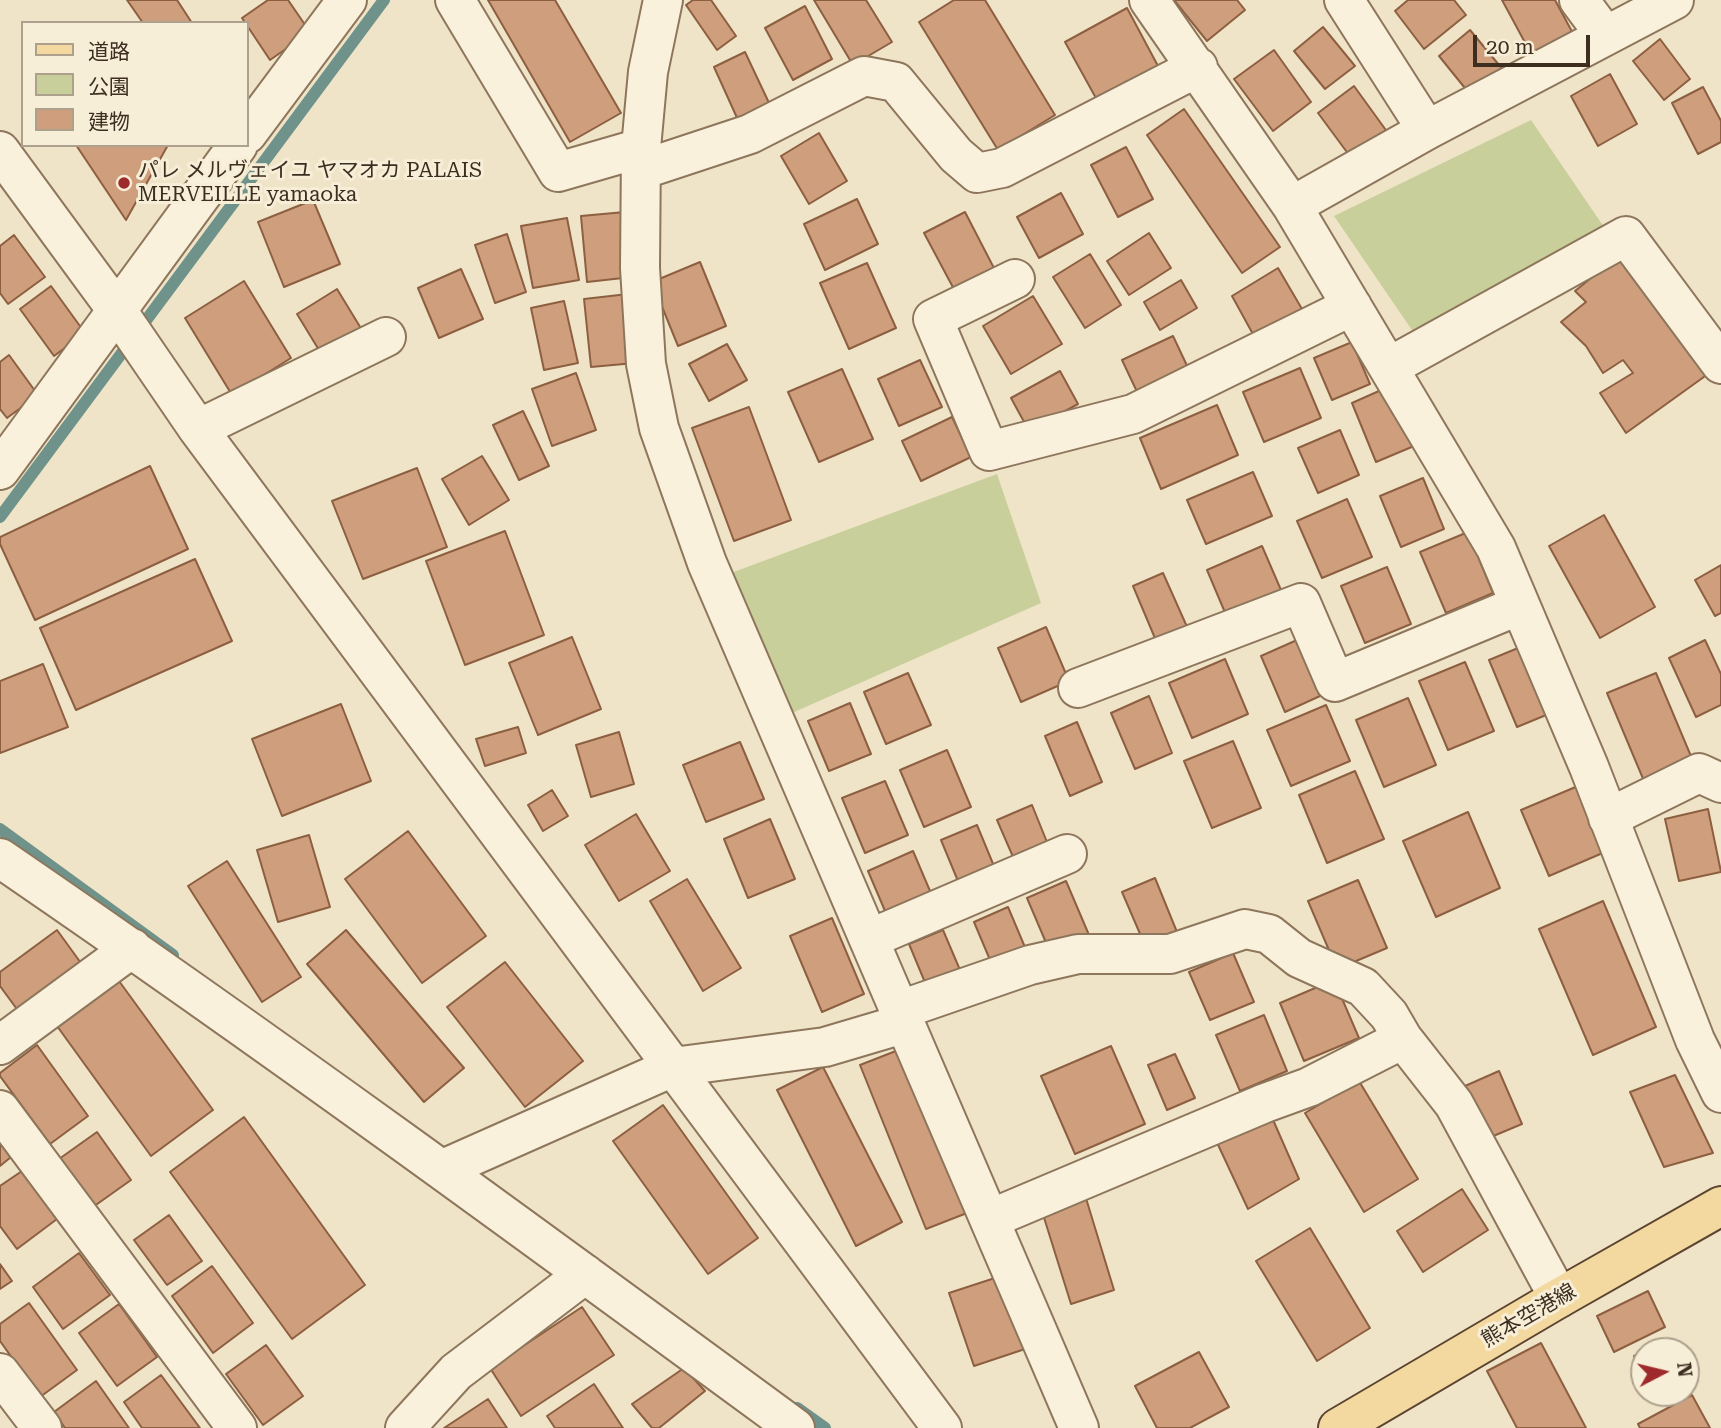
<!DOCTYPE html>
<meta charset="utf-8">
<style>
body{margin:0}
#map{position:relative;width:1721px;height:1428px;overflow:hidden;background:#f0e4c8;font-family:"Roboto Serif","Noto Sans JP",serif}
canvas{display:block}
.legend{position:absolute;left:21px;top:21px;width:228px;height:126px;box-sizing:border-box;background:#f7eed8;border:2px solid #ada18e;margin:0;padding:9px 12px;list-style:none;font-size:21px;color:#3d2e20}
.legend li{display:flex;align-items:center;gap:14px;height:35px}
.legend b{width:35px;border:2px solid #ada18e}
.north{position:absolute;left:1630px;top:1337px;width:70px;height:70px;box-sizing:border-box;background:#f7eed8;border:2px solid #ada18e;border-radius:50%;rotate:83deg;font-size:19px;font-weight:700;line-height:28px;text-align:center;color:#3d2e20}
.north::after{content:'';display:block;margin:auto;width:24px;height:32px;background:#9e2a2b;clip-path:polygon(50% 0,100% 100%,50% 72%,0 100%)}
.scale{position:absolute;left:1473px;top:35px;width:117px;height:32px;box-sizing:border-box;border:4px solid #3d2e20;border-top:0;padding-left:9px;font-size:21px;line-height:24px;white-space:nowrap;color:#3d2e20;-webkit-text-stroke:5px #f7eed8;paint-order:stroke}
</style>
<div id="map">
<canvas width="1721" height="1428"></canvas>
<ul class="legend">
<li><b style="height:9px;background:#f3d9a0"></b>道路</li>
<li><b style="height:19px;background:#c9cf9b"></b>公園</li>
<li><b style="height:19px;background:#cf9f7d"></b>建物</li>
</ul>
<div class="north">N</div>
<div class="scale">20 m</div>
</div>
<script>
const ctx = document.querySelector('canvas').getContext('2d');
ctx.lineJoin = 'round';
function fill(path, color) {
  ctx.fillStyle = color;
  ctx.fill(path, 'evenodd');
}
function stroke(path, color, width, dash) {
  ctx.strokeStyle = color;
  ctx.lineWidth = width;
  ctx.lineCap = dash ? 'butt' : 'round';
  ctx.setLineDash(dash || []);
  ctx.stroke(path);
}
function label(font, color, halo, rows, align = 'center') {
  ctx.font = font + ' "Roboto Serif","Noto Sans JP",serif';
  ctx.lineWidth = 6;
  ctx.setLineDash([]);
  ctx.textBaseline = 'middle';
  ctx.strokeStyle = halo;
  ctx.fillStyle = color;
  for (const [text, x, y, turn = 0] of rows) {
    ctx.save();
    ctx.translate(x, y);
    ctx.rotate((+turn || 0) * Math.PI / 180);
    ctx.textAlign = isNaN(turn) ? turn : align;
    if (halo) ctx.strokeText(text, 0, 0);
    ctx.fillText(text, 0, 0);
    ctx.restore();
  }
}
const green = new Path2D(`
 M1531,120L1604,227L1416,336L1334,216Z
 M997,474L1041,603L792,713L731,573Z`);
const stream = new Path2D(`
 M0,517L384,0
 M0,829L173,955
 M797,1408L825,1428`);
const building = new Path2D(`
 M127,0H177L192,23H143Z
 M268,0H288L310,32L270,60L242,18Z
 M488,0H555L621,113L570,142Z
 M693,0H711L736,36L717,50L686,5Z
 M814,0H866L892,42L853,65Z
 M954,0H985L1055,115L998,150L919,22Z
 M1174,0H1237L1245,10L1207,41Z
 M1408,0H1454L1466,15L1424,49L1395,11Z
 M1502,0H1555L1576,39L1535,61Z
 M805,6L832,59L793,80L765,28Z
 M1127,8L1158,66L1097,100L1065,42Z
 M1323,27L1355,66L1325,89L1294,51Z
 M1470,30L1504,71L1473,98L1439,56Z
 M1660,39L1690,79L1664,100L1633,61Z
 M1274,50L1311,102L1273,131L1234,79Z
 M745,52L770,105L738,120L714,67Z
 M1610,74L1637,124L1598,146L1571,96Z
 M1354,86L1388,133L1352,159L1318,113Z
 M1703,87L1721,121V142L1698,154L1672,103Z
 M1184,109L1280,247L1242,273L1147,135Z
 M819,133L847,181L809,204L781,156Z
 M76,145H168L126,220Z
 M1126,147L1153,199L1118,217L1091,165Z
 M1061,193L1083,234L1039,258L1017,217Z
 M857,199L878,244L825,270L804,224Z
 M313,200L340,264L284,287L258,222Z
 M625,212L632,277L587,282L581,216Z
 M965,212L996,272L956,293L924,233Z
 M567,218L579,280L533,288L521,226Z
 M1149,233L1171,268L1129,295L1107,261Z
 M507,234L526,292L495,303L475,245Z
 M14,235L45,277L8,304L0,293V246Z
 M1622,253L1708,374L1626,433L1600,393L1633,373L1623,360L1603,373L1586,346L1561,322L1586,302L1575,291Z
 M1090,254L1121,305L1085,328L1053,277Z
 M700,262L726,326L678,346L652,282Z
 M867,263L896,328L849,349L820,283Z
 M1278,268L1302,309L1254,336L1232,296Z
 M461,269L483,319L439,338L418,288Z
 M1181,280L1197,308L1160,330L1144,302Z
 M244,281L291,358L232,395L185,318Z
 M51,286L85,333L54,356L20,309Z
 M337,289L362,330L322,355L297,314Z
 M628,294L635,363L591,367L584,299Z
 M1033,296L1062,344L1011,374L983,326Z
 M564,301L578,363L544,370L531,308Z
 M1173,336L1190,372L1139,396L1122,360Z
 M1352,342L1370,384L1332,400L1314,358Z
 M727,344L747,380L709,401L689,364Z
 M9,355L38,395L7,418L0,409V362Z
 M920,360L942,407L899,426L878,379Z
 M1300,368L1321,418L1264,442L1243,392Z
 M842,369L873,439L819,462L788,392Z
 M1060,371L1078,404L1029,431L1011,398Z
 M576,373L596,430L552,446L532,389Z
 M1388,387L1414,446L1376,462L1352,403Z
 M1217,405L1238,455L1161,489L1140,438Z
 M749,407L791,520L734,541L692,428Z
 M523,411L549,466L519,480L493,425Z
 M952,417L971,457L921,481L902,441Z
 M1340,430L1359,475L1318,493L1298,448Z
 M482,456L509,500L469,525L442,479Z
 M150,466L188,549L35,620L0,544V537Z
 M417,468L447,547L363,579L332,501Z
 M1253,472L1272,516L1206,544L1187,500Z
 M1423,478L1444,529L1401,547L1380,496Z
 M1347,499L1372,557L1322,578L1297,521Z
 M1604,515L1655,607L1600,638L1549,546Z
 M505,531L544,635L465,665L426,561Z
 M1468,532L1493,593L1446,613L1420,552Z
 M1262,546L1284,597L1229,622L1207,570Z
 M195,559L232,641L76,710L40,628Z
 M1721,565V613L1715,616L1695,580Z
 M1387,567L1411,624L1365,643L1341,586Z
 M1163,573L1188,629L1157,643L1133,586Z
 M1046,627L1069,681L1021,702L998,648Z
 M572,637L601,709L538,735L509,663Z
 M1297,640L1320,696L1285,712L1261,656Z
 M1705,640L1721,674V705L1696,717L1669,658Z
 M1523,646L1551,713L1517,727L1489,660Z
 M1225,659L1248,714L1192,738L1169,683Z
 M1465,662L1494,731L1448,750L1419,681Z
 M43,664L68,727L0,753V681Z
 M908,673L931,725L886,744L864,692Z
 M1656,673L1693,761L1644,781L1607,693Z
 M1149,696L1172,753L1135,769L1111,713Z
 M1408,698L1436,765L1384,787L1356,720Z
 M850,703L871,754L829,771L808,721Z
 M341,704L371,781L282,816L252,739Z
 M1326,705L1350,761L1291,786L1267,730Z
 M1077,722L1102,782L1070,796L1045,736Z
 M518,727L526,753L485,766L476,739Z
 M619,732L634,784L591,797L576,745Z
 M1233,741L1261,808L1212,828L1184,761Z
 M740,742L764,799L706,822L683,765Z
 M947,750L971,807L924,827L900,770Z
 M1355,771L1384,839L1327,863L1299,795Z
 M885,781L908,835L865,853L842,798Z
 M1578,786L1605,852L1549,876L1521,810Z
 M552,790L568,816L543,831L528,805Z
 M1032,805L1051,852L1017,866L997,820Z
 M1708,809L1721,872L1679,881L1665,819Z
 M1468,812L1500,888L1436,917L1403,841Z
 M636,814L670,871L619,901L585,845Z
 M770,819L795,879L748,898L724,839Z
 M977,825L996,871L960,886L941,840Z
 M408,831L486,936L422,983L345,879Z
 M309,835L330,907L278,922L257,850Z
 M913,851L933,898L888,918L868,871Z
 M227,861L301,977L262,1002L188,886Z
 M1155,878L1179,937L1147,950L1122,892Z
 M687,879L741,968L703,991L650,901Z
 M1358,880L1387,948L1337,969L1308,901Z
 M1066,881L1089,935L1050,952L1027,898Z
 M1603,901L1656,1027L1593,1055L1539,929Z
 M1008,907L1027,952L993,967L974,922Z
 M832,918L864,994L822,1012L790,936Z
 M57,930L86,970L22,1016L0,986V972Z
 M346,930L464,1068L424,1102L307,964Z
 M943,930L963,977L929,992L909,944Z
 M1233,953L1254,1002L1210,1020L1189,972Z
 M505,962L583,1061L525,1107L447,1007Z
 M1334,980L1359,1038L1304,1061L1280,1003Z
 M119,981L213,1110L151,1156L57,1026Z
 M1264,1015L1287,1071L1240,1091L1216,1035Z
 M37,1045L88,1116L50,1144L0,1076V1073Z
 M1111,1046L1145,1124L1075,1154L1041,1076Z
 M901,1049L967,1213L926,1229L860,1065Z
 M1175,1054L1195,1098L1167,1110L1148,1065Z
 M823,1067L902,1222L856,1246L777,1090Z
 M1499,1071L1522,1124L1479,1142L1456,1090Z
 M1675,1075L1713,1153L1664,1167L1630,1092Z
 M1359,1081L1418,1179L1364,1212L1305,1113Z
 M663,1105L758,1238L708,1274L613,1141Z
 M1270,1113L1299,1179L1248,1209L1213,1134Z
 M244,1117L365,1285L292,1339L170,1172Z
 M97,1132L131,1180L93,1207L59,1159Z
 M0,1141L11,1157L0,1166Z
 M22,1171L57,1219L17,1249L0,1226V1186Z
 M1462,1189L1488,1230L1423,1272L1397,1231Z
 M1085,1195L1114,1290L1071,1304L1041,1208Z
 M169,1215L202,1261L167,1285L134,1240Z
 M1310,1228L1370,1328L1317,1361L1256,1261Z
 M79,1253L110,1295L63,1329L33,1287Z
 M0,1264L12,1281L0,1289Z
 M212,1266L253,1323L213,1353L172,1296Z
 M1001,1276L1025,1349L974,1366L949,1293Z
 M1648,1291L1665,1327L1614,1352L1597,1316Z
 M29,1303L77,1370L40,1397L0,1341V1324Z
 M119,1304L157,1357L117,1386L79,1333Z
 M582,1307L614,1355L521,1416L490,1368Z
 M1673,1342L1677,1351H1648Z
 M1541,1343L1586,1428H1517L1487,1371Z
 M266,1345L303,1396L263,1425L226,1374Z
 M1199,1352L1229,1407L1190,1428H1157L1135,1386Z
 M1644,1352V1383L1634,1356Z
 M684,1368L705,1391L659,1428H652L632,1404Z
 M161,1375L200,1428H142L124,1402Z
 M96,1381L129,1428H65L54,1412Z
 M594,1384L623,1428H555L547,1416Z
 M1692,1395L1710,1428H1640L1638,1424Z
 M488,1399L507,1428H444Z`);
const minor = new Path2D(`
 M455,0L558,172L641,148
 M663,0L648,72L641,148L640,268L646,364L659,428L707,563L1079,1428
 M1149,0L1292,206L1496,548L1589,767L1695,1040L1721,1093
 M1344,0L1427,130
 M1579,0L1605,35
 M247,134L347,0
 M0,151L116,309L198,429L942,1428
 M641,170L750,134L864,76L896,82L956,155L977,173L1002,168L1198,67
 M1292,206L1427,130L1674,0
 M1015,279L933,319L989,451L1133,414L1352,306
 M1389,367L1626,236L1721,364
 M198,429L386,337
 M0,470L238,145
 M1078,688L1301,603L1335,682L1520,605
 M1608,818L1699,773L1721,783
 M0,858C269,1042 532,1235 795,1428
 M869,939L1067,854
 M900,1010L1030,965L1078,954H1170L1245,929L1269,934L1299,958L1363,987L1389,1015L1403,1039L1454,1104L1559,1298
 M0,1045L132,948
 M0,1110L237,1428
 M443,1169L673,1067L825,1047L906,1023
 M990,1219L1265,1103L1309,1087L1403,1039
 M0,1373L42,1428
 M405,1428L456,1372L585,1274`);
const major = new Path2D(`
 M1338,1428L1559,1298L1721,1206`);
const markers = [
 [124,183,7,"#9e2a2b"]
];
const poiNames = [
 ["パレ メルヴェイユ ヤマオカ PALAIS",138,171],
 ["MERVEILLE yamaoka",138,195]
];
const streetNames = [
 ["熊本空港線",1529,1316,-30]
];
fill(green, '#c9cf9b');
stroke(stream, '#6f938a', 12);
fill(building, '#cf9f7d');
stroke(building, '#8d5f41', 2);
stroke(minor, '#8d765c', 42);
stroke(major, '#5b4430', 42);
stroke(minor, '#faf1dc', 38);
stroke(major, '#f3d9a0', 38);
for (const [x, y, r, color] of markers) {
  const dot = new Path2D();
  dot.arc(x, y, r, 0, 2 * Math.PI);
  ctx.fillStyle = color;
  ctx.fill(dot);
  stroke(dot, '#f7eed8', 2.5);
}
label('21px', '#3d2e20', '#f7eed8', poiNames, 'left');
label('21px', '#3d2e20', '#f7eed8', streetNames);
</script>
